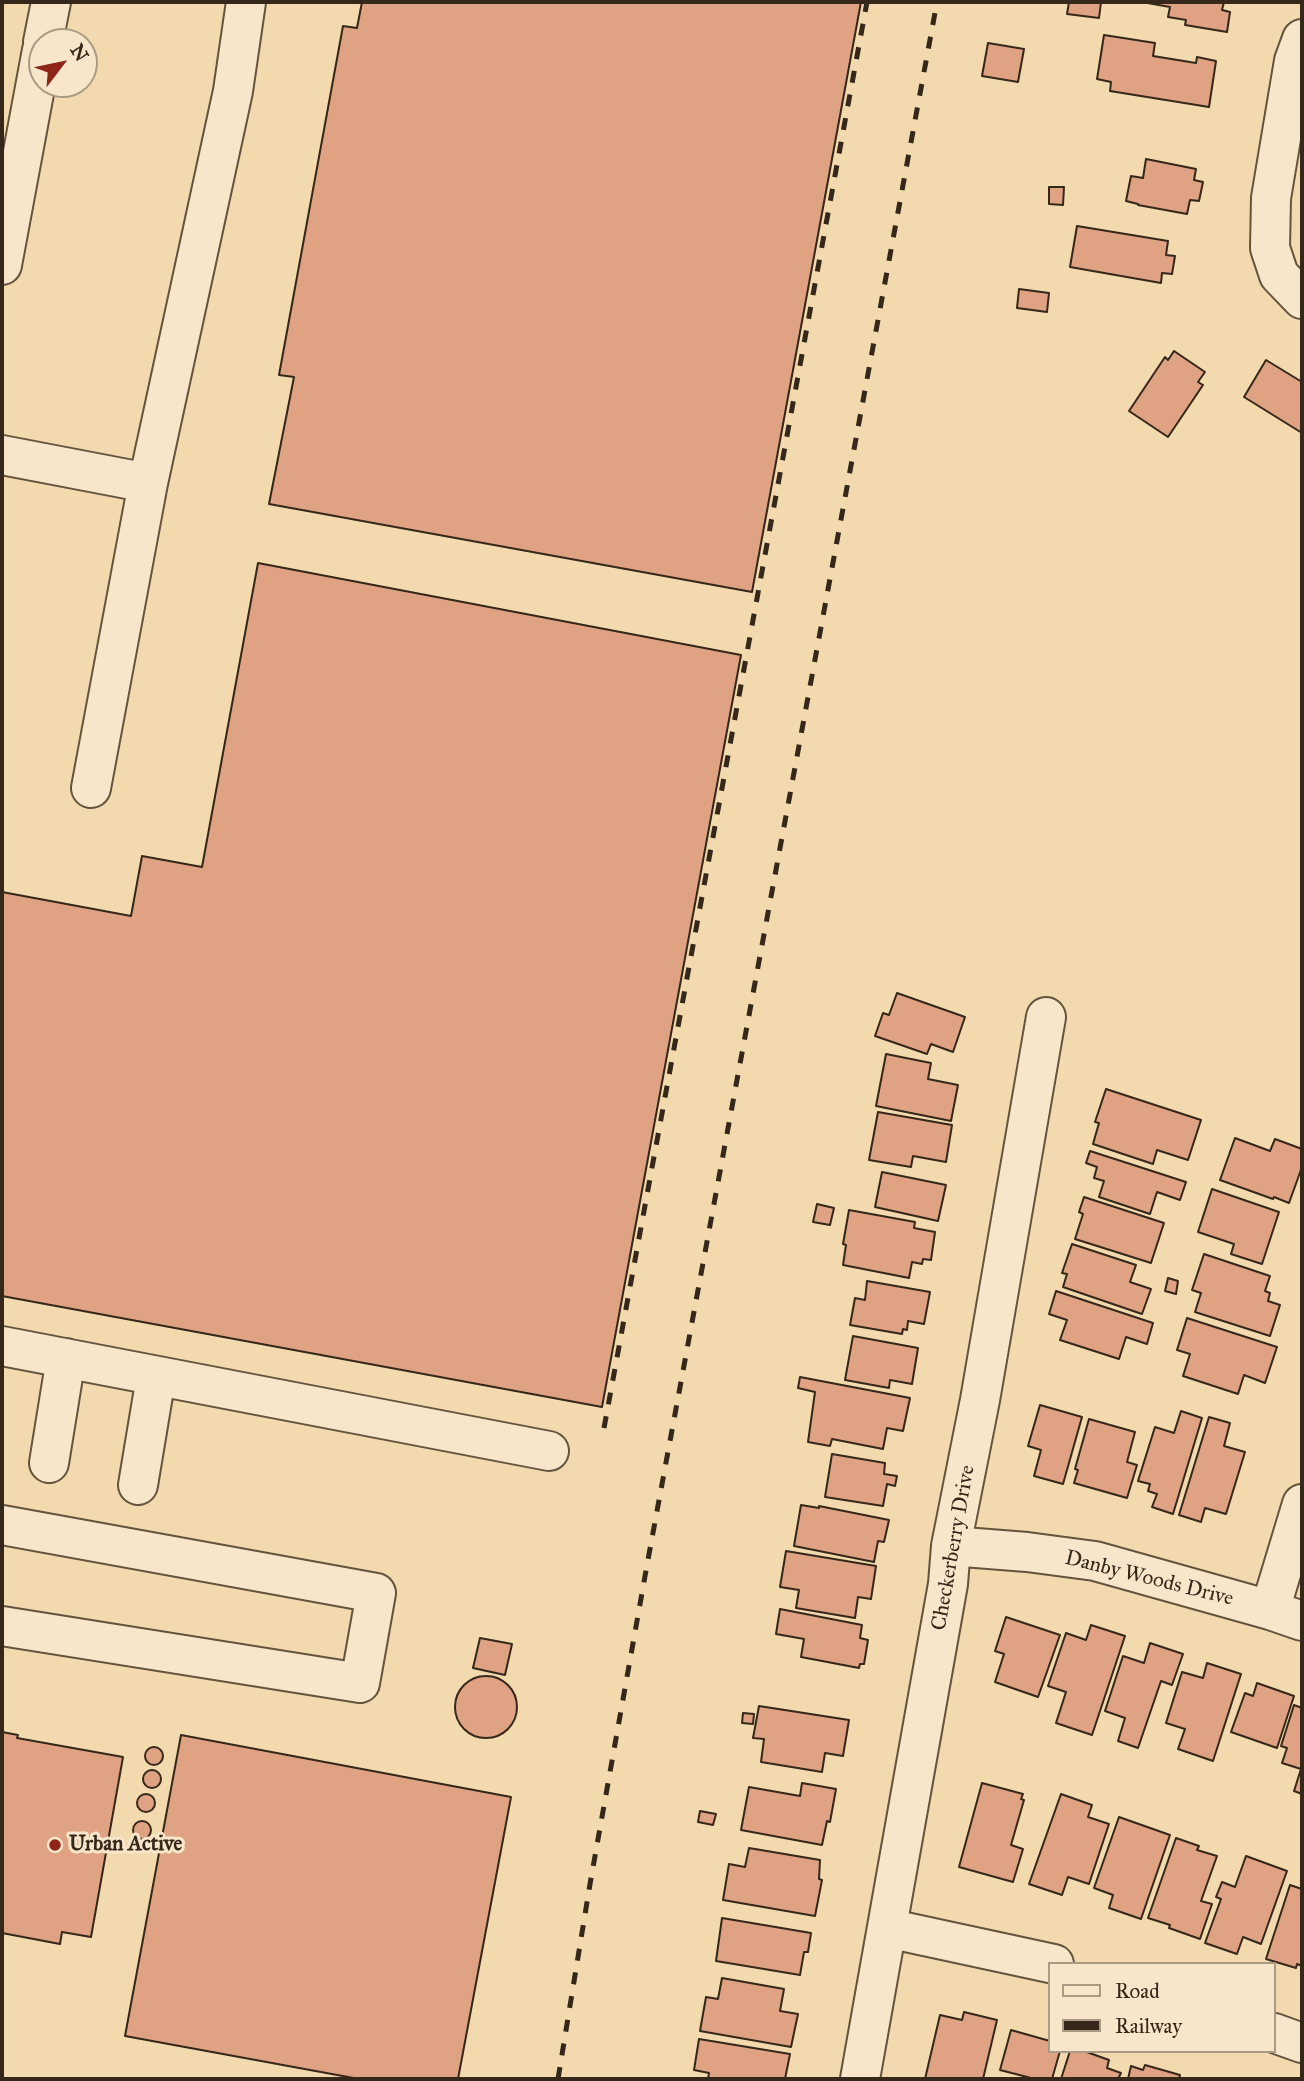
<!DOCTYPE html>
<style>
body{margin:0}
#map{position:relative;width:1304px;height:2081px;overflow:hidden;background:#f2d9ae;font-family:"IM FELL Great Primer",serif}
canvas{display:block}
.frame{position:absolute;inset:0;border:4px solid #352719;pointer-events:none}
.legend{position:absolute;left:1048px;top:1962px;width:228px;height:91px;box-sizing:border-box;background:#f7e6ca;border:2px solid #a99a83;margin:0;padding:9px 12px;list-style:none;font-size:21px;color:#352719}
.legend li{display:flex;align-items:center;gap:14px;height:35px}
.legend b{width:35px;border:2px solid #a99a83}
.north{position:absolute;left:28px;top:28px;width:70px;height:70px;box-sizing:border-box;background:#f7e6ca;border:2px solid #a99a83;border-radius:50%;rotate:58deg;font-size:19px;font-weight:700;line-height:28px;text-align:center;color:#352719}
.north::after{content:'';display:block;margin:auto;width:24px;height:32px;background:#8f2418;clip-path:polygon(50% 0,100% 100%,50% 72%,0 100%)}
</style>
<div id="map">
<canvas width="1304" height="2081"></canvas>
<div class="frame"></div>
<ul class="legend">
<li><b style="height:9px;background:#f7e6ca"></b>Road</li>
<li><b style="height:9px;background:#352719"></b>Railway</li>
</ul>
<div class="north">N</div>
</div>
<script>
const ctx = document.querySelector('canvas').getContext('2d');
ctx.lineJoin = 'round';
function fill(path, color) {
  ctx.fillStyle = color;
  ctx.fill(path, 'evenodd');
}
function stroke(path, color, width, dash) {
  ctx.strokeStyle = color;
  ctx.lineWidth = width;
  ctx.lineCap = dash ? 'butt' : 'round';
  ctx.setLineDash(dash || []);
  ctx.stroke(path);
}
function label(font, color, halo, rows, align = 'center') {
  ctx.font = font + ' "IM FELL Great Primer",serif';
  ctx.lineWidth = 6;
  ctx.setLineDash([]);
  ctx.textBaseline = 'middle';
  ctx.strokeStyle = halo;
  ctx.fillStyle = color;
  for (const [text, x, y, turn = 0] of rows) {
    ctx.save();
    ctx.translate(x, y);
    ctx.rotate((+turn || 0) * Math.PI / 180);
    ctx.textAlign = isNaN(turn) ? turn : align;
    if (halo) ctx.strokeText(text, 0, 0);
    ctx.fillText(text, 0, 0);
    ctx.restore();
  }
}
const building = new Path2D(`
 M362,2H861L752,592L269,504L294,377L279,375L343,26L357,28Z
 M1069,2H1101L1099,18L1067,14Z
 M1142,2H1224L1222,10L1230,12L1227,32L1185,25L1186,20L1168,17L1170,7Z
 M1104,35L1155,43L1153,56L1196,63L1197,57L1216,61L1209,107L1110,91L1111,82L1097,79Z
 M988,43L1024,49L1018,82L982,76Z
 M1146,159L1196,169L1194,180L1203,182L1199,201L1190,200L1187,214L1138,205V204L1126,201L1131,176L1143,178Z
 M1049,187H1064L1063,205L1049,204Z
 M1077,226L1168,241L1166,255L1175,256L1172,274L1162,273L1161,283L1070,267Z
 M1019,289L1049,293L1047,312L1017,308Z
 M1174,351L1205,372L1198,382L1203,385L1168,437L1129,411L1165,357L1168,360Z
 M1266,360L1302,382V433L1244,397Z
 M258,563L741,655L602,1407L2,1296V892L131,916L142,856L202,867Z
 M897,993L965,1017L953,1052L931,1044L927,1054L875,1036L883,1013L889,1015Z
 M886,1054L931,1063L928,1079L958,1085L951,1121L876,1106Z
 M1106,1089L1201,1120L1188,1160L1157,1150L1153,1164L1093,1144L1099,1123L1095,1122Z
 M878,1112L952,1125L946,1162L913,1156L911,1167L869,1160Z
 M1235,1138L1270,1151L1275,1139L1302,1149V1167L1289,1203L1274,1197L1273,1199L1220,1180Z
 M1090,1151L1186,1182L1180,1200L1157,1192L1150,1214L1099,1197L1104,1181L1094,1178L1097,1167L1086,1163Z
 M882,1172L946,1185L938,1221L875,1207Z
 M1212,1189L1279,1212L1262,1264L1231,1254L1234,1244L1198,1232Z
 M1084,1197L1164,1223L1151,1263L1075,1239L1083,1214L1079,1212Z
 M817,1204L834,1208L830,1225L813,1222Z
 M849,1210L915,1222L914,1228L935,1232L931,1260L923,1259L922,1264L912,1262L909,1278L843,1265L846,1245L843,1244Z
 M1072,1244L1136,1265L1130,1282L1151,1289L1142,1314L1063,1287L1067,1274L1062,1273Z
 M1204,1254L1270,1276L1265,1291L1270,1293L1268,1301L1280,1305L1270,1336L1195,1312L1201,1293L1192,1290Z
 M1168,1278L1178,1281L1176,1294L1165,1291Z
 M867,1281L930,1292L924,1324L908,1321L907,1330L903,1329L902,1334L850,1325L855,1298L865,1300Z
 M1056,1291L1153,1323L1147,1344L1126,1337L1119,1359L1060,1340L1067,1320L1049,1314Z
 M1187,1318L1277,1347L1265,1383L1244,1375L1238,1394L1183,1376L1190,1354L1177,1350Z
 M853,1336L918,1348L912,1384L890,1380L889,1388L845,1380Z
 M800,1377L910,1398L903,1431L887,1428L883,1449L832,1439L830,1446L808,1442L815,1392L798,1388Z
 M1040,1405L1082,1417L1063,1484L1034,1476L1041,1450L1028,1446Z
 M1181,1411L1202,1418L1173,1514L1152,1507L1157,1494L1148,1491L1150,1484L1138,1481L1155,1427L1174,1433Z
 M1209,1417L1230,1423L1224,1446L1245,1452L1226,1514L1205,1508L1201,1522L1179,1515Z
 M1089,1419L1135,1432L1127,1462L1137,1465L1127,1498L1074,1483L1078,1470L1075,1469Z
 M832,1454L885,1463L884,1474L897,1476L895,1486L887,1484L883,1506L825,1497Z
 M801,1505L819,1508V1506L889,1520L884,1542L878,1541L874,1562L794,1546Z
 M786,1551L876,1566L871,1599L858,1597L855,1618L796,1608L799,1590L780,1587Z
 M780,1609L862,1625L860,1638L868,1640L864,1664H860L859,1668L801,1657L804,1639L776,1634Z
 M1006,1617L1060,1635L1038,1697L995,1682L1004,1654L995,1651Z
 M1091,1625L1125,1636L1092,1735L1056,1723L1066,1692L1048,1686L1066,1633L1086,1640Z
 M480,1638L512,1644L505,1675L473,1668Z
 M1150,1643L1183,1654L1172,1685L1161,1681L1138,1748L1118,1741L1125,1718L1105,1711L1123,1656L1144,1663Z
 M1207,1663L1241,1674L1213,1761L1178,1749L1185,1729L1166,1723L1182,1672L1203,1678Z
 M455 1707a31 31 0 1 1 62 0a31 31 0 1 1-62 0Z
 M1257,1683L1294,1696L1277,1748L1231,1732L1245,1693L1253,1696Z
 M1294,1705L1302,1708V1794L1294,1791L1301,1769L1282,1763L1287,1748L1281,1746Z
 M759,1706L849,1720L843,1756L825,1753L822,1772L761,1762L764,1739L753,1738Z
 M743,1713L754,1714L753,1724L742,1723Z
 M2,1732L18,1735L17,1738L123,1757L91,1937L62,1932L60,1944L2,1933Z
 M181,1735L511,1797L458,2079H359L125,2036Z
 M145 1756a9 9 0 1 1 18 0a9 9 0 1 1-18 0Z
 M143 1779a9 9 0 1 1 18 0a9 9 0 1 1-18 0Z
 M802,1783L836,1789L830,1822L827,1821L822,1845L741,1830L749,1787L800,1796Z
 M982,1783L1023,1794L1021,1799L1024,1800L1011,1845L1023,1849L1013,1882L959,1867Z
 M137 1803a9 9 0 1 1 18 0a9 9 0 1 1-18 0Z
 M1061,1794L1092,1805L1088,1817L1109,1824L1089,1884L1068,1877L1062,1895L1029,1884Z
 M700,1811L716,1814L713,1825L698,1822Z
 M1119,1817L1170,1835L1141,1919L1109,1908L1113,1895L1094,1888Z
 M133 1830a9 9 0 1 1 18 0a9 9 0 1 1-18 0Z
 M1176,1838L1199,1846L1197,1850L1217,1856L1201,1901L1212,1904L1200,1939L1169,1928L1170,1925L1148,1918Z
 M749,1848L820,1860L819,1879L822,1880L815,1916L723,1900L729,1864L745,1867Z
 M1246,1856L1287,1871L1261,1944L1243,1937L1237,1954L1205,1943L1221,1899L1216,1897L1222,1882L1235,1887Z
 M1290,1885L1302,1889V1966L1297,1964L1296,1968L1266,1959Z
 M722,1918L811,1933L808,1952H804L800,1975L716,1961Z
 M722,1978L784,1989L780,2011L798,2014L791,2047L700,2031L706,1997L718,1999Z
 M964,2012L997,2020L983,2079H925L940,2015L962,2020Z
 M1011,2030L1050,2041V2051H1060L1052,2079H1035L1000,2070Z
 M699,2039L790,2054L785,2079H708L709,2073L694,2070Z
 M1070,2051H1084L1109,2060L1107,2068L1121,2073L1118,2079H1061Z
 M1145,2065L1180,2075L1179,2079H1128L1131,2066L1143,2070Z`);
const minor = new Path2D(`
 M1302,39L1294,61L1271,198L1270,248L1279,275L1302,299
 M43,42L51,2
 M2,265L42,50
 M2,455L148,483
 M91,788L148,483L233,91L246,2
 M2,1346L549,1451
 M49,1463L66,1358
 M138,1485L156,1377
 M2,1525L376,1593L360,1683L2,1626
 M951,1546L1027,1552L1095,1561L1270,1610L1302,1621
 M1270,1610L1302,1504
 M887,1928L1054,1964
 M1274,2033L1302,2043
 M860,2079L948,1584L951,1546L980,1400L1046,1017`);
const rail = new Path2D(`
 M604,1428L867,2
 M558,2079L590,1884L647,1565L937,2`);
const markers = [
 [55,1845,7,"#8f2418"]
];
const streetNames = [
 ["Checkerberry Drive",954,1548,-80],
 ["Danby Woods Drive",1149,1579,14]
];
const poiNames = [
 ["Urban Active",69,1845]
];
fill(building, '#dfa283');
stroke(building, '#352719', 2);
stroke(minor, '#64543e', 42);
stroke(minor, '#f7e6ca', 38);
stroke(rail, '#352719', 5, [12, 12]);
for (const [x, y, r, color] of markers) {
  const dot = new Path2D();
  dot.arc(x, y, r, 0, 2 * Math.PI);
  ctx.fillStyle = color;
  ctx.fill(dot);
  stroke(dot, '#f7e6ca', 2.5);
}
label('21px', '#352719', '#f7e6ca', streetNames);
label('bold 21px', '#352719', '#f7e6ca', poiNames, 'left');
</script>
